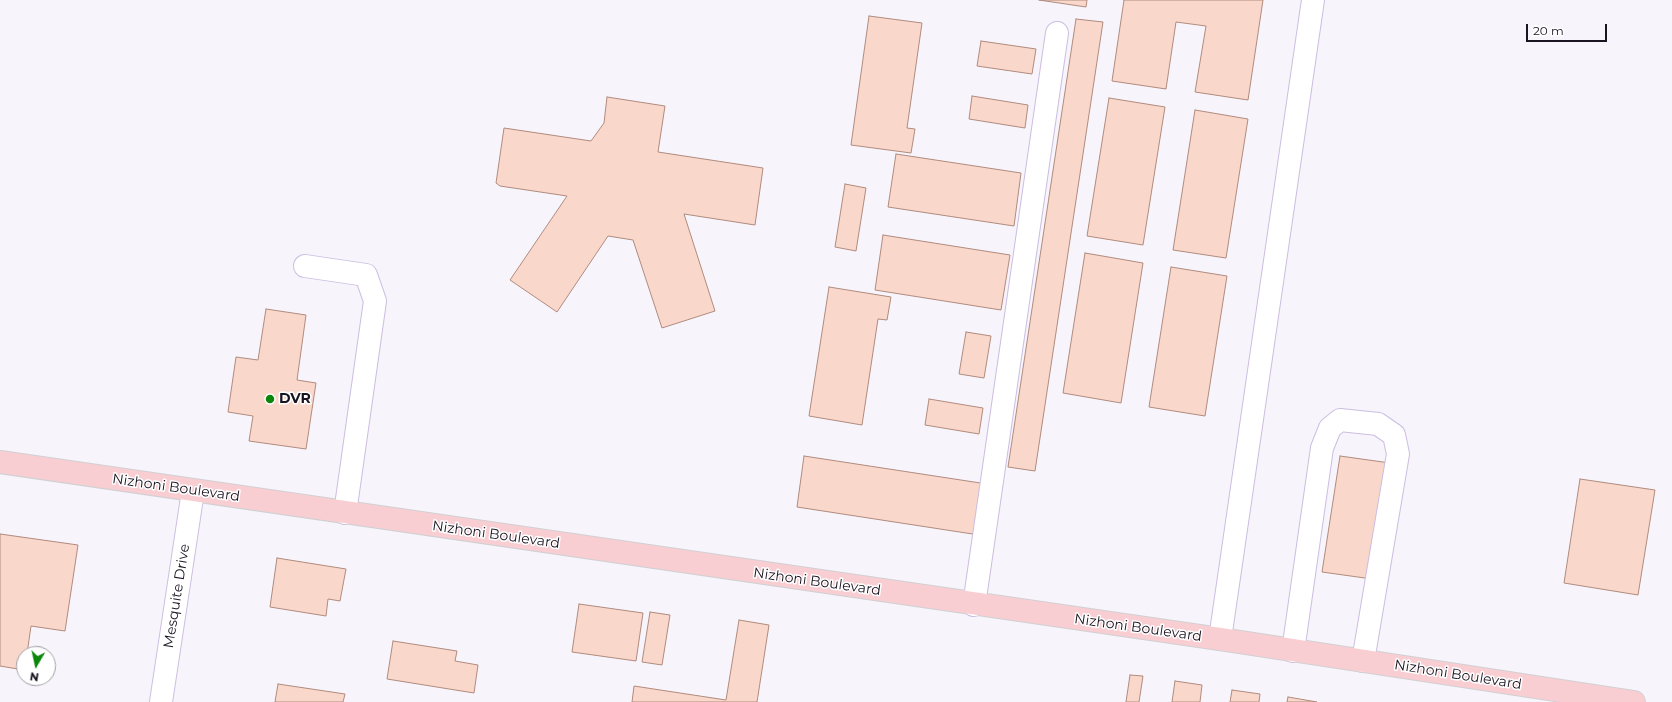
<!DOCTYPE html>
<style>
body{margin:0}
#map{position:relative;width:1672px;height:702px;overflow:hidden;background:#f7f4fc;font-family:Montserrat,sans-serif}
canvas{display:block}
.north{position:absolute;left:16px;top:646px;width:40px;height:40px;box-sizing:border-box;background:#fff;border:1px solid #a3a1a6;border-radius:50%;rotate:189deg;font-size:11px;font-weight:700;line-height:16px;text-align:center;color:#191420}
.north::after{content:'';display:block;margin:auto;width:14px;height:18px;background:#0a870a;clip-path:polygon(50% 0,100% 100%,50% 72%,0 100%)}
.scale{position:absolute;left:1526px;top:24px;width:81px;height:18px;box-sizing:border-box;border:2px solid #191420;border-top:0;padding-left:5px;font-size:12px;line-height:14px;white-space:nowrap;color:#191420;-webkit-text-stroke:3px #fff;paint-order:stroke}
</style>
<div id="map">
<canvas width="1672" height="702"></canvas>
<div class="north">N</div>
<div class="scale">20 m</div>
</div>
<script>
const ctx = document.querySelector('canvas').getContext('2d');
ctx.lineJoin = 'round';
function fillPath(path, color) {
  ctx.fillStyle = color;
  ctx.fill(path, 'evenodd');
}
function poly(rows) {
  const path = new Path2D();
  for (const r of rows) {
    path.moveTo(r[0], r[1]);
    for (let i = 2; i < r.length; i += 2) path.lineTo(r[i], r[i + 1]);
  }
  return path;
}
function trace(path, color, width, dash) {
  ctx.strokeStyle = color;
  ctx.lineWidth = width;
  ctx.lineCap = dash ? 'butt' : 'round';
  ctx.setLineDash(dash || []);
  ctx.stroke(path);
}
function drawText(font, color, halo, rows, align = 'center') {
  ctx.font = font + ' Montserrat,sans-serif';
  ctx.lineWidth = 3;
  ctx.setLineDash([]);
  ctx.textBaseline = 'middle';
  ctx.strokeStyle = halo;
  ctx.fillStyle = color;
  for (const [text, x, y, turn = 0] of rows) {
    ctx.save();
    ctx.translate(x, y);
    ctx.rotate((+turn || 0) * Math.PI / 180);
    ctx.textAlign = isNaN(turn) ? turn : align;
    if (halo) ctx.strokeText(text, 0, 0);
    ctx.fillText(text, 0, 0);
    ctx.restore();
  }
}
const building = poly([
 [1039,0,1087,0,1086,7,1039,0],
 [1124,0,1263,0,1248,100,1195,92,1206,26,1176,22,1166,89,1112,81,1124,0],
 [869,16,922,23,907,128,915,129,911,153,851,145,869,16],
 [1076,19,1103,22,1035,471,1008,467,1076,19],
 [981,41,1036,49,1032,74,977,66,981,41],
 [972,96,1028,105,1025,128,969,119,972,96],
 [607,97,665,106,658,152,763,168,755,225,684,214,715,311,662,328,633,240,608,236,557,312,510,280,567,196,500,186,496,183,504,128,591,141,604,123,607,97],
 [1109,98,1165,107,1143,245,1087,236,1109,98],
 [1195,110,1248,119,1226,258,1173,250,1195,110],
 [896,154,1021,173,1014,226,888,207,896,154],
 [845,184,866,188,856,251,835,247,845,184],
 [883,235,1010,255,1001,310,875,290,883,235],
 [1085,253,1143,263,1121,403,1063,393,1085,253],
 [1171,267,1227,276,1205,416,1149,407,1171,267],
 [829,287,891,297,887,320,878,319,862,425,809,416,829,287],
 [266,309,306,315,297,380,316,383,306,449,249,441,253,416,228,412,236,357,258,360,266,309],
 [966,332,991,336,984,378,959,374,966,332],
 [929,399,983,408,979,434,925,425,929,399],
 [804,456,987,484,979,535,797,507,804,456],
 [1340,456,1390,463,1372,579,1322,572,1340,456],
 [1580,479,1655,490,1638,595,1564,583,1580,479],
 [0,534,78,545,65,631,31,626,27,654,24,654,24,670,0,666,0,534],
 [277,558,346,569,340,601,328,599,326,616,270,607,277,558],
 [579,604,643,613,636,661,572,652,579,604],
 [650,612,670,615,662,665,642,662,650,612],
 [739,620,769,625,757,702,632,702,634,686,726,700,739,620],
 [393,641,457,651,455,661,478,665,474,693,387,679,393,641],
 [1130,675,1143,676,1139,702,1126,702,1130,675],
 [1175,681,1202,685,1200,702,1172,702,1175,681],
 [278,684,345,694,343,702,275,702,278,684],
 [1232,690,1260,694,1259,702,1230,702,1232,690],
 [1288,697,1317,702,1287,702,1288,697]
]);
fillPath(building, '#f9d7cb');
trace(building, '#b08b7d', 1);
const minor = poly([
 [305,266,366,275,375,301,345,513],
 [974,605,1057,33],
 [1220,639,1313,0],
 [1293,651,1322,448,1330,428,1340,420,1378,424,1394,435,1398,454,1363,661],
 [161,702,193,491]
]);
const major = poly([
 [0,462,1220,639,1634,702]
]);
trace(minor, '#ccbee1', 24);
trace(major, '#d1d0d2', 24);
trace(minor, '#fff', 22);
trace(major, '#f9ced3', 22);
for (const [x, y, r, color] of [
 [270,399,5,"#0a870a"]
]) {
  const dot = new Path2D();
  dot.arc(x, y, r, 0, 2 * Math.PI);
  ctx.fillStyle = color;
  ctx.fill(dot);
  trace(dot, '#fff', 1.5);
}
drawText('bold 14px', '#191420', '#fff', [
 ["DVR",279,399]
], 'left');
drawText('14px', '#191420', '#fff', [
 ["Nizhoni Boulevard",176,488,8],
 ["Nizhoni Boulevard",496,535,8],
 ["Nizhoni Boulevard",817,582,8],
 ["Mesquite Drive",177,596,-81],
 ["Nizhoni Boulevard",1138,628,8],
 ["Nizhoni Boulevard",1458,675,9]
]);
</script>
